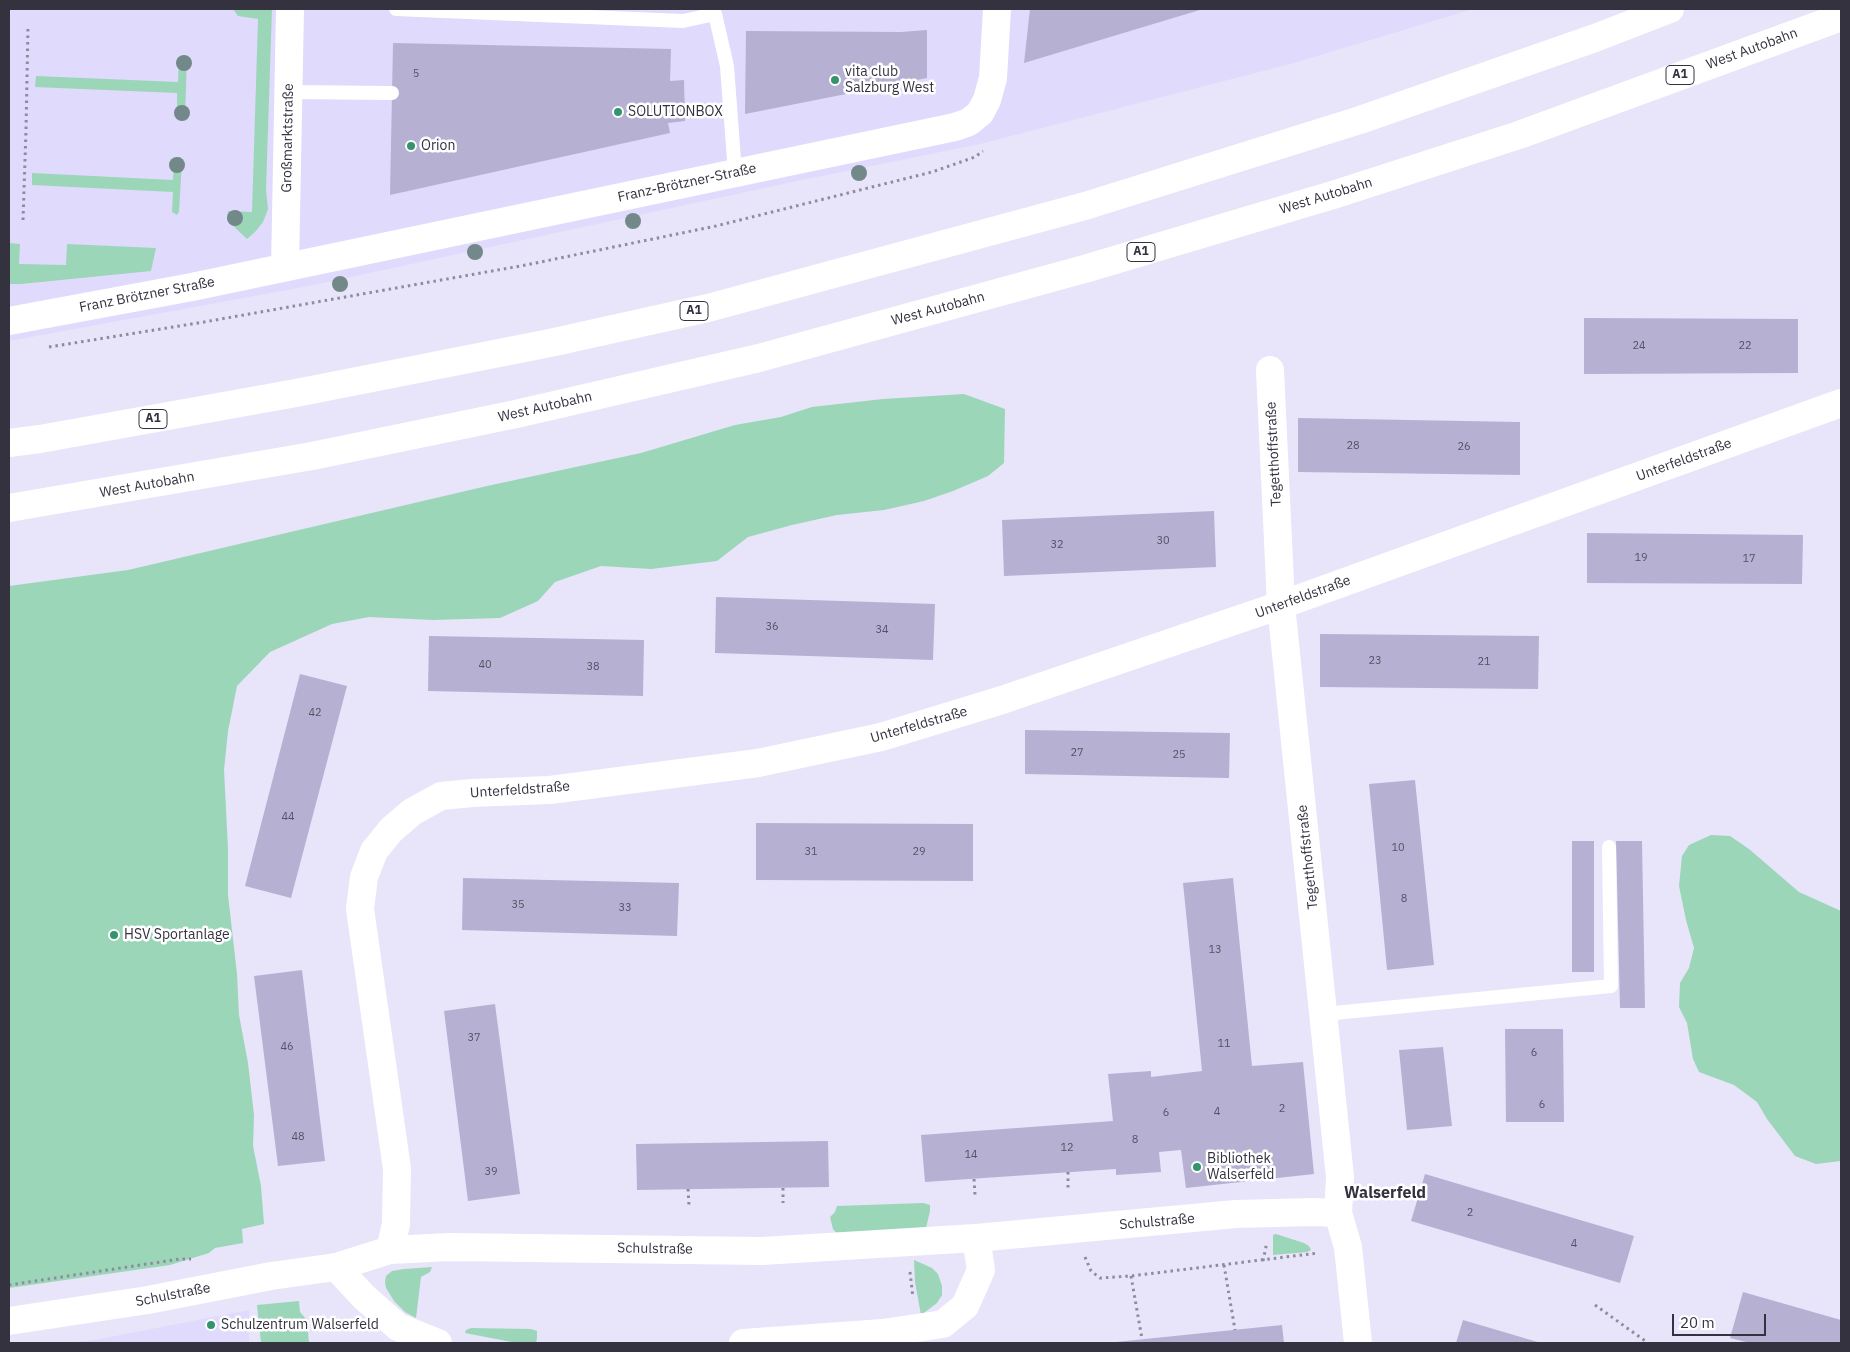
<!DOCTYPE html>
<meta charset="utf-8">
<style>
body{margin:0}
#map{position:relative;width:1850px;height:1352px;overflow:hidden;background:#e8e4fa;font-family:"IBM Plex Sans",sans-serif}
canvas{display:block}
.frame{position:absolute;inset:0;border:10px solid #34323f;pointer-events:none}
.scale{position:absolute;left:1672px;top:1314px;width:94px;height:22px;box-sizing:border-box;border:2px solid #34323f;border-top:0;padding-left:6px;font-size:15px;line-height:18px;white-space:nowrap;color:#34323f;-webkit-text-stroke:4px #fff;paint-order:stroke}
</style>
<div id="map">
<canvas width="1850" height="1352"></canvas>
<div class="frame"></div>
<div class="scale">20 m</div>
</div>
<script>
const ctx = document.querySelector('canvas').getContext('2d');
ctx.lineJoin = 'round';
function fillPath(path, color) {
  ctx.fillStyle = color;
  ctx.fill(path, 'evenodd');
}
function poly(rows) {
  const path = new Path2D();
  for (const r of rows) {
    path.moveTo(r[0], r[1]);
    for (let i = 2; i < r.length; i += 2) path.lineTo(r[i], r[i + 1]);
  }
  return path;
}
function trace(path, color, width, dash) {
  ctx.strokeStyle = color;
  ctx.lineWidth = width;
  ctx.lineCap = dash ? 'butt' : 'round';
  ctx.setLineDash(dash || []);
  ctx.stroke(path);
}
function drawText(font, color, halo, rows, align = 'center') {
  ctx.font = font + ' "IBM Plex Sans",sans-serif';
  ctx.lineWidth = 5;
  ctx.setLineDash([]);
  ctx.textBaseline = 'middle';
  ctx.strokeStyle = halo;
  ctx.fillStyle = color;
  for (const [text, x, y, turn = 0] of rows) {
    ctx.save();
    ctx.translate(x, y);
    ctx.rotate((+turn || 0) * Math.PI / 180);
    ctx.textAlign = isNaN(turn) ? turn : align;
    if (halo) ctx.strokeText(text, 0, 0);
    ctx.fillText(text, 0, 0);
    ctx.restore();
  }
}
fillPath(poly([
 [9,9,1473,9,1294,63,980,144,797,181,309,286,9,341],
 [249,1310,249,1343,65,1343,95,1340]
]), '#e0dafc');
fillPath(poly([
 [233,9,272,9,266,189,268,209,263,222,255,232,247,239,227,220,228,211,252,212,258,19,238,16],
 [179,57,187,57,185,117,177,117,177,93,35,87,36,76,178,82],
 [178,157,181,157,182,160,179,212,177,215,172,212,173,192,32,185,32,173,173,180,174,160],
 [9,243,20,244,19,264,66,265,67,244,156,248,151,271,21,284,9,284],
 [964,394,1005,409,1004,463,988,476,953,491,924,501,884,510,837,515,792,525,748,537,717,561,651,569,601,566,555,582,538,601,500,618,433,620,369,617,332,624,270,652,237,686,228,731,224,770,228,848,228,895,237,974,239,1015,248,1063,254,1115,253,1146,261,1186,264,1224,242,1229,243,1243,215,1248,209,1253,170,1265,9,1288,9,586,128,570,487,486,641,453,735,425,781,417,812,407,883,399],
 [1711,835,1730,836,1749,849,1799,892,1841,911,1841,1161,1816,1164,1795,1156,1767,1119,1757,1102,1734,1085,1699,1072,1693,1059,1687,1023,1679,1007,1680,983,1689,968,1694,948,1686,920,1679,886,1682,856,1689,845],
 [923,1203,930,1205,930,1211,926,1228,838,1235,833,1229,830,1217,835,1212,837,1206],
 [1276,1234,1304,1243,1309,1246,1311,1250,1307,1252,1273,1255,1273,1235],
 [914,1260,932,1268,938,1274,942,1286,942,1295,937,1303,921,1315,915,1282],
 [432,1267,430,1272,421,1277,416,1318,405,1312,394,1301,386,1288,385,1282,386,1276,392,1271,404,1269],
 [299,1301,300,1312,307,1320,309,1343,261,1343,257,1305],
 [471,1328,531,1329,537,1331,537,1338,536,1343,517,1343,465,1333,466,1330]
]), '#9bd6b9');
fillPath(poly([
 [1030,9,1203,9,1024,63],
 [927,30,927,78,745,114,746,31,901,32],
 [393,43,671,49,670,81,684,80,685,121,668,123,670,133,390,195],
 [1584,318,1798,319,1798,373,1584,374],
 [1298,418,1520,422,1520,475,1298,472],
 [1214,511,1216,567,1004,576,1002,520],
 [1587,533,1803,535,1802,584,1587,583],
 [716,597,935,604,933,660,715,653],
 [1320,634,1539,636,1538,689,1320,687],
 [429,636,644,640,643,696,428,691],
 [300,674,347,686,291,898,245,886],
 [1025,730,1230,733,1229,778,1025,774],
 [1415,780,1434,965,1387,970,1369,784],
 [756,823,973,824,973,881,756,880],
 [1572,841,1594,841,1594,972,1572,972],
 [1616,841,1642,841,1645,1008,1620,1008],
 [463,878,679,883,677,936,462,930],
 [1233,878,1252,1066,1303,1062,1314,1174,1186,1188,1181,1150,1159,1152,1161,1172,1116,1175,1116,1169,925,1182,921,1135,1113,1121,1108,1074,1151,1071,1151,1077,1202,1071,1183,883],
 [302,970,325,1161,278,1166,254,976],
 [495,1004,520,1194,468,1201,444,1011],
 [1505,1029,1563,1029,1564,1122,1506,1122],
 [1443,1047,1452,1126,1407,1130,1399,1050],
 [828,1141,829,1187,637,1190,636,1144],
 [1425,1174,1634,1236,1620,1283,1411,1221],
 [1743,1292,1841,1320,1841,1343,1750,1343,1730,1338],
 [1463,1320,1541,1343,1456,1343],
 [1282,1325,1284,1343,1116,1343,1116,1342]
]), '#b6b0d3');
trace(poly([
 [23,220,26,130,28,27],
 [49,347,204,322,526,265,716,226,932,172,975,157,983,151],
 [1068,1172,1068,1188],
 [974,1179,975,1195],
 [783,1188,783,1203],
 [688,1189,689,1205],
 [1085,1257,1091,1271,1100,1278,1131,1276,1318,1253],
 [1263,1261,1267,1242],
 [1224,1265,1235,1330],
 [910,1272,913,1298],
 [1131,1276,1142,1339],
 [9,1285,180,1259,191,1259],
 [1595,1305,1648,1343]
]), '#8e8b9d', 3, [2.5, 4]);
trace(poly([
 [396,9,683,21,715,14,727,66,735,173],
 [289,92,392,93],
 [1324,1014,1611,986,1609,847]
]), '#fff', 14);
trace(poly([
 [285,267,290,9],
 [9,321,192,287,955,127,969,122,980,113,987,100,993,78,997,9],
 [1270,370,1281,605,1340,1177,1338,1213],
 [390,1250,396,1224,397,1169,360,909,364,877,374,851,391,830,412,812,441,796,472,793,550,790,758,763,881,737,1002,700,1281,605,1841,403],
 [336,1267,364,1297,398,1327,438,1343],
 [743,1343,883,1333,943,1324,965,1306,981,1270,976,1238]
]), '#fff', 28);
trace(poly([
 [9,1321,148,1300,271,1276,336,1267,390,1250,450,1247,762,1251,976,1238,1236,1214,1312,1212,1338,1213,1348,1247,1358,1343]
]), '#fff', 28);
trace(poly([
 [9,443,40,439,296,393,550,343,708,308,1085,206,1360,120,1595,38,1670,9],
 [9,508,312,456,516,414,759,358,1088,268,1336,194,1519,135,1841,17]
]), '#fff', 28);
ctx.fillStyle = '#728889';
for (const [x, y] of [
 [184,63],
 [182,113],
 [177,165],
 [859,173],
 [235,218],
 [633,221],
 [475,252],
 [340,284]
]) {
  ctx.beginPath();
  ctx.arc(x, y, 8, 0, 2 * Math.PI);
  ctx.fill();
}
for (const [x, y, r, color] of [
 [835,80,5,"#35946d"],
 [618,112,5,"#35946d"],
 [411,146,5,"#35946d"],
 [114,935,5,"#35946d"],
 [1197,1167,5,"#35946d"],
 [211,1325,5,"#35946d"]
]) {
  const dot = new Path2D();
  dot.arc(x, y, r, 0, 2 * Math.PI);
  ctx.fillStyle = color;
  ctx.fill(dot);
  trace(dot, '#fff', 2);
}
drawText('11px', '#545264', null, [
 ["5",416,74],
 ["24",1639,346],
 ["22",1745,346],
 ["28",1353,446],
 ["26",1464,447],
 ["30",1163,541],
 ["32",1057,545],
 ["19",1641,558],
 ["17",1749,559],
 ["36",772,627],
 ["34",882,630],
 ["23",1375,661],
 ["21",1484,662],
 ["40",485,665],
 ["38",593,667],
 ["42",315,713],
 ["27",1077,753],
 ["25",1179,755],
 ["44",288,817],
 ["10",1398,848],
 ["31",811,852],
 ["29",919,852],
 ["8",1404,899],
 ["35",518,905],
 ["33",625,908],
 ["13",1215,950],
 ["37",474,1038],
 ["11",1224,1044],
 ["46",287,1047],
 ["6",1534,1053],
 ["6",1542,1105],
 ["2",1282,1109],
 ["4",1217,1112],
 ["6",1166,1113],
 ["48",298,1137],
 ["8",1135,1140],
 ["12",1067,1148],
 ["14",971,1155],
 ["39",491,1172],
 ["2",1470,1213],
 ["4",1574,1244]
]);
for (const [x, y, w] of [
 [1680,75,28],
 [1141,252,28],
 [694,311,28],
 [153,419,28]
]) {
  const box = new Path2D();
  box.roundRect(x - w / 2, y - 9.5, w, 19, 4);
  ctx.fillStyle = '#fff';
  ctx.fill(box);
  trace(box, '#34323f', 1);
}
drawText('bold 12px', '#34323f', null, [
 ["A1",1680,75],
 ["A1",1141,252],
 ["A1",694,311],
 ["A1",153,419]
]);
drawText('14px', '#34323f', '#fff', [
 ["West Autobahn",1752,49,-20],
 ["Großmarktstraße",288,138,-89],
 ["Franz-Brötzner-Straße",687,183,-12],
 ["West Autobahn",1326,196,-17],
 ["Franz Brötzner Straße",147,295,-11],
 ["West Autobahn",938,309,-15],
 ["West Autobahn",545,407,-13],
 ["Tegetthoffstraße",1274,454,-93],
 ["Unterfeldstraße",1684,460,-20],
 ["West Autobahn",147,485,-10],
 ["Unterfeldstraße",1303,597,-20],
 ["Unterfeldstraße",919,725,-16],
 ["Unterfeldstraße",520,790,-4],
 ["Tegetthoffstraße",1308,857,-96],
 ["Schulstraße",1157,1222,-5],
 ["Schulstraße",655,1249,1],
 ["Schulstraße",173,1295,-11]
]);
drawText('14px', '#34323f', '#fff', [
 ["vita club",845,72],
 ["Salzburg West",845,88],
 ["SOLUTIONBOX",628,112],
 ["Orion",421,146],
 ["HSV Sportanlage",124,935],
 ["Bibliothek",1207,1159],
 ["Walserfeld",1207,1175],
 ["Schulzentrum Walserfeld",221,1325]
], 'left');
drawText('bold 16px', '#34323f', '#fff', [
 ["Walserfeld",1385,1193]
]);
</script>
